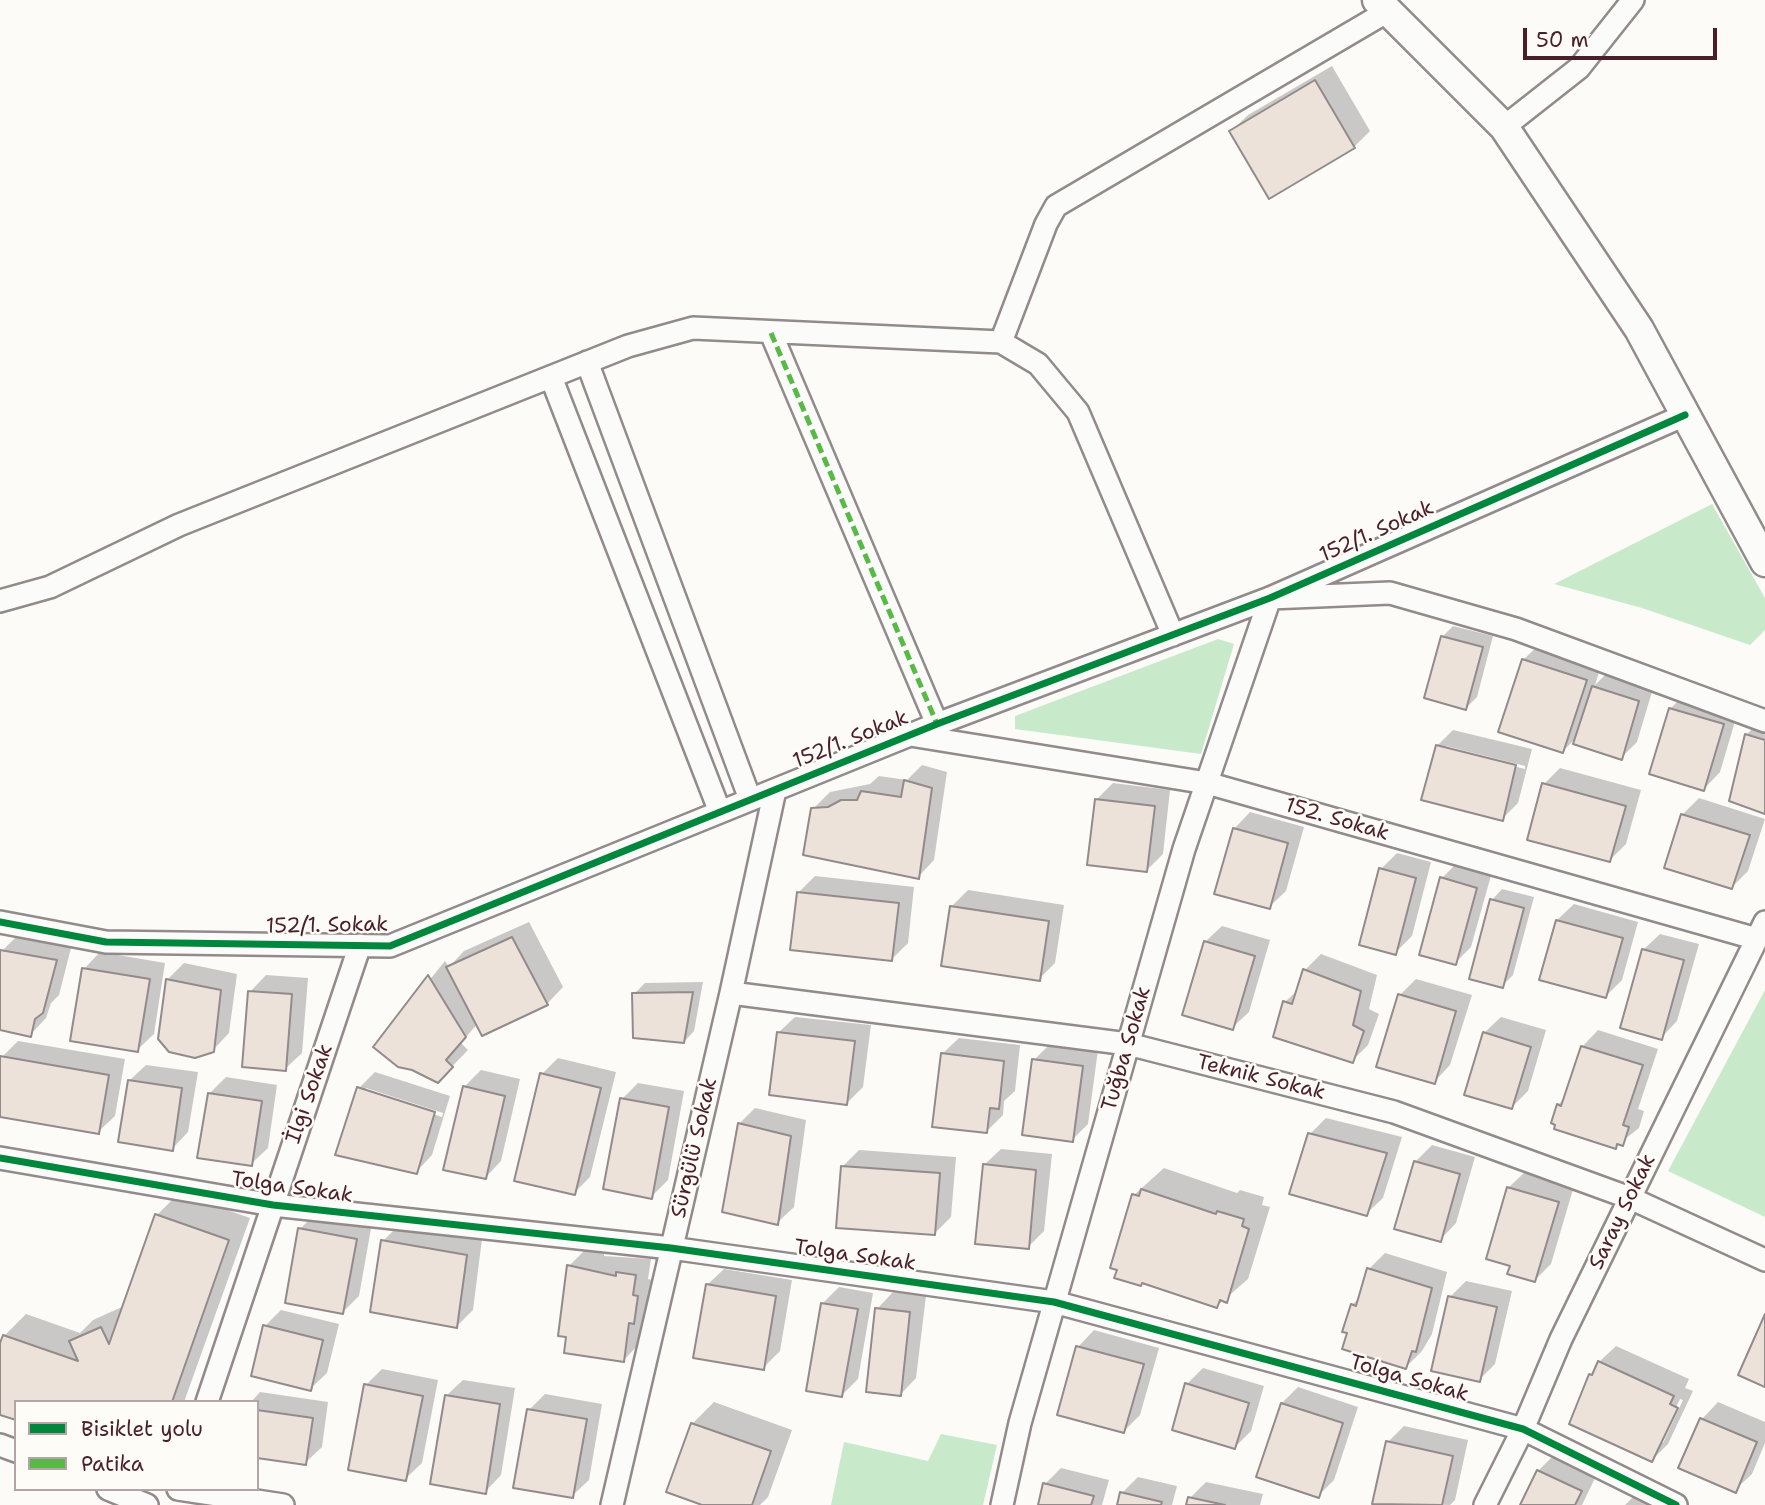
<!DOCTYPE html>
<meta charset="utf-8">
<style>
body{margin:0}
#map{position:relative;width:1765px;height:1505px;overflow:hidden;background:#fcfbf8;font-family:"Shantell Sans",sans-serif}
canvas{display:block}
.legend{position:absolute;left:14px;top:1400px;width:245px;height:91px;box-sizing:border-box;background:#fdfcf7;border:2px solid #b5a4a5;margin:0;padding:9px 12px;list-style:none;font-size:21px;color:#4a1f2b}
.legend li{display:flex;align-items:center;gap:14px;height:35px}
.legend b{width:35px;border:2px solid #b5a4a5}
.scale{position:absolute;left:1523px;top:28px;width:194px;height:32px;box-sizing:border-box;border:4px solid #4a1f2b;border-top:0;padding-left:9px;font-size:21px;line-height:24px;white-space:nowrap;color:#4a1f2b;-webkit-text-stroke:5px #fdfcf7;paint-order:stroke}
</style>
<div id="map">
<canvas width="1765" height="1505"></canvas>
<ul class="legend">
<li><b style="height:9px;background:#00873e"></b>Bisiklet yolu</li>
<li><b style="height:9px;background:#58b947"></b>Patika</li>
</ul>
<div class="scale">50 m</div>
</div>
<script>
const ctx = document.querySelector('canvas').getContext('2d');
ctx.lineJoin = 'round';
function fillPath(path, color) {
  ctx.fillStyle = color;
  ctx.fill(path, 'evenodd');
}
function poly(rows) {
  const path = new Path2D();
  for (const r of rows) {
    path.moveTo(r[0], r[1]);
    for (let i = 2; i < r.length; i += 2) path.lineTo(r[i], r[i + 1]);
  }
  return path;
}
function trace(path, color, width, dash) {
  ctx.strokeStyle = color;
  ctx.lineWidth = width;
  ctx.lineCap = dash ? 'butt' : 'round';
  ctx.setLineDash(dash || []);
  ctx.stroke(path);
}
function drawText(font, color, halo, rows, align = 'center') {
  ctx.font = font + ' "Shantell Sans",sans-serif';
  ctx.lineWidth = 5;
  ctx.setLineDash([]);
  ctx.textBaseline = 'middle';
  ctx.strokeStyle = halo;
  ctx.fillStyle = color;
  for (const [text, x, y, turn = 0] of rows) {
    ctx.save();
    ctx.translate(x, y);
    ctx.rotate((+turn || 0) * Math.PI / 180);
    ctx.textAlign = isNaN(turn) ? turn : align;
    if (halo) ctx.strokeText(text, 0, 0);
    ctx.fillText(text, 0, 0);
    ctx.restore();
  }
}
fillPath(poly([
 [1712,504,1765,598,1765,630,1750,645,1642,608,1554,584],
 [1218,639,1234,644,1201,754,1015,729,1015,716],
 [1765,990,1765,1217,1668,1171],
 [941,1434,997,1445,983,1505,831,1505,844,1442,928,1461]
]), '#c8eaca');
fillPath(poly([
 [1332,66,1370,131,1354,147,1231,131,1248,115],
 [1453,626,1493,636,1477,697,1466,708,1442,637],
 [1540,644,1602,663,1595,685,1609,671,1654,685,1637,742,1621,758,1578,736,1563,751,1523,660],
 [1687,692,1739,708,1720,772,1704,789,1670,709],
 [1763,718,1765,719,1765,813,1731,800,1747,734],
 [1453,730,1532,749,1518,803,1502,819,1437,746],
 [1446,746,1525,766,1525,769,1446,749],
 [922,765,947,772,934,860,918,877,813,809,830,792,870,784,879,776,907,780],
 [1560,768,1641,790,1626,844,1610,860,1544,784],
 [1113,783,1170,790,1163,854,1147,870,1096,800],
 [1699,798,1765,819,1748,871,1732,887,1682,815],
 [1250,812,1304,827,1286,891,1269,907,1234,829],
 [1397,853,1431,862,1412,936,1395,953,1381,869],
 [1458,862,1492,872,1471,947,1455,963,1442,878],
 [815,876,914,887,908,943,892,959,798,893],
 [1502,889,1534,897,1513,975,1502,986,1492,900],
 [968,890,1064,905,1055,963,1039,979,951,907],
 [1574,904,1638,922,1622,980,1606,996,1557,920],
 [529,922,563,987,547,1004,478,1023,461,1043,468,1050,438,1081,376,1046,445,961,449,967,464,951],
 [1222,926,1270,940,1249,1012,1232,1028,1205,942],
 [1660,934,1699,944,1677,1021,1661,1038,1643,950],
 [18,935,72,944,59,995,51,1003,46,1018,30,1035,0,1028,2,951],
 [100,952,165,963,154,1034,137,1050,84,969],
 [1321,954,1377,975,1369,1009,1379,1014,1368,1045,1352,1061,1285,1002,1299,989,1305,970],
 [184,963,237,974,229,1033,213,1050,168,979],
 [266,975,308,978,302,1053,285,1069,250,992],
 [1416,979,1472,995,1450,1065,1434,1082,1400,995],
 [703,982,694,1031,684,1042,634,994,645,983],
 [795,1017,871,1025,863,1087,847,1103,778,1033],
 [1501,1017,1546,1030,1528,1091,1512,1107,1484,1033],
 [1598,1030,1658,1049,1638,1109,1644,1111,1639,1128,1615,1147,1558,1105,1566,1097,1582,1047],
 [959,1038,1020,1045,1015,1091,1004,1101,1003,1115,987,1131,942,1054],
 [18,1041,125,1059,115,1116,98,1132,0,1115,2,1057],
 [1050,1044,1098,1050,1088,1124,1072,1140,1034,1060],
 [558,1058,616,1072,590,1177,574,1193,542,1074],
 [146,1065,198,1072,188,1132,172,1149,129,1081],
 [481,1070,520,1079,501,1161,485,1178,464,1087],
 [375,1072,450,1096,432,1155,416,1172,359,1088],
 [366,1088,443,1113,442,1117,366,1092],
 [226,1077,277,1085,268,1148,251,1164,209,1094],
 [638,1083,684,1091,668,1180,651,1197,622,1099],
 [755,1108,806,1120,794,1207,777,1223,739,1124],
 [1326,1118,1402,1137,1383,1198,1366,1214,1310,1134],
 [1432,1145,1475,1157,1456,1223,1440,1240,1416,1161],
 [1001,1149,1052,1154,1044,1231,1028,1247,984,1165],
 [859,1150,956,1157,951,1217,935,1233,842,1167],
 [1164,1168,1237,1193,1240,1190,1264,1197,1262,1205,1270,1207,1248,1279,1217,1306,1134,1195],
 [1525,1172,1574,1186,1551,1264,1535,1280,1508,1188],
 [179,1193,250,1218,184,1402,16,1402,0,1413,0,1348,4,1336,26,1314,80,1333,93,1320,124,1306,157,1215],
 [316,1213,372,1223,359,1296,343,1312,300,1229],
 [399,1225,482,1239,473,1310,457,1326,383,1241],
 [585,1250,604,1253,604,1256,651,1259,648,1279,653,1280,650,1306,644,1311,640,1343,624,1360,569,1266],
 [1385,1253,1447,1272,1432,1334,1422,1351,1406,1367,1352,1305,1360,1297,1369,1269],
 [724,1269,792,1280,780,1351,763,1368,707,1285],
 [1466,1281,1512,1291,1495,1364,1479,1380,1450,1297],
 [839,1287,873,1293,858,1379,842,1395,823,1303],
 [893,1292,926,1296,916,1378,900,1395,877,1309],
 [281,1310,339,1324,327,1373,310,1389,265,1326],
 [1094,1330,1159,1348,1140,1415,1124,1431,1078,1347],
 [1616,1346,1689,1379,1685,1388,1693,1391,1668,1444,1652,1460,1599,1362],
 [1680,1399,1683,1400,1663,1443,1659,1443],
 [1203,1368,1264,1386,1251,1431,1235,1447,1187,1384],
 [382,1369,438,1380,422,1463,405,1479,366,1385],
 [463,1380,515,1388,501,1475,485,1492,446,1396],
 [1298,1387,1358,1407,1334,1480,1318,1496,1282,1403],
 [260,1392,328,1402,322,1447,305,1463,257,1456,257,1402,251,1402],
 [545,1394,602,1404,589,1480,572,1496,529,1410],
 [714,1402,792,1430,768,1497,760,1505,708,1505,668,1491,692,1424],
 [1718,1402,1765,1422,1765,1443,1752,1474,1735,1490,1681,1467,1702,1419],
 [1404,1426,1468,1440,1455,1500,1450,1505,1374,1503,1388,1442],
 [1554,1455,1597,1474,1582,1505,1522,1505,1538,1471],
 [1061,1468,1109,1480,1102,1505,1040,1505,1045,1484],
 [1138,1477,1177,1486,1172,1505,1119,1505,1122,1493],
 [1206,1482,1263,1494,1260,1505,1188,1505,1190,1498],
 [1635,1495,1655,1505,1625,1505]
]), '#0003');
const building = poly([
 [1315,80,1355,148,1269,199,1229,131,1315,80],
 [1441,636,1483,647,1466,710,1424,698,1441,636],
 [1522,659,1587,680,1563,753,1498,732,1522,659],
 [1592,686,1639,701,1622,760,1573,744,1592,686],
 [1669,708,1724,724,1704,791,1649,774,1669,708],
 [1745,734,1765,740,1765,814,1729,801,1745,734],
 [1436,745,1516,765,1503,821,1421,800,1436,745],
 [904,780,932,788,919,879,803,855,811,808,828,807,841,800,857,800,861,791,901,797,904,780],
 [1542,783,1626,806,1610,862,1527,840,1542,783],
 [1095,799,1155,806,1147,872,1087,865,1095,799],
 [1681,814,1750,835,1732,889,1664,868,1681,814],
 [1233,828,1288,843,1270,909,1214,894,1233,828],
 [1379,868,1416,878,1396,955,1359,945,1379,868],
 [1440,877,1477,888,1456,965,1419,955,1440,877],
 [797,892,899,903,892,961,790,950,797,892],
 [1490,899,1524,908,1503,988,1469,979,1490,899],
 [950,906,1049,921,1040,981,941,966,950,906],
 [1556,920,1623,938,1606,998,1539,980,1556,920],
 [512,937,548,1005,482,1036,446,967,512,937],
 [1204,941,1255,956,1233,1030,1182,1015,1204,941],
 [1642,949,1684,960,1662,1040,1620,1028,1642,949],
 [0,950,57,960,43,1013,35,1019,31,1037,0,1030,0,950],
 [82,968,150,979,138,1052,70,1041,82,968],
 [1303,969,1361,991,1353,1025,1364,1031,1353,1063,1273,1037,1283,1001,1292,1004,1303,969],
 [428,975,466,1037,446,1060,453,1067,438,1083,412,1070,398,1067,373,1047,428,975],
 [166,979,221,990,214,1052,195,1058,169,1052,158,1039,166,979],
 [248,991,292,994,286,1071,242,1067,248,991],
 [693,992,684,1043,633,1038,632,993,693,992],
 [1398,994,1456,1011,1435,1084,1376,1067,1398,994],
 [777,1032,855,1041,847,1105,769,1095,777,1032],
 [1483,1032,1531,1047,1512,1109,1464,1095,1483,1032],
 [1581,1046,1643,1065,1623,1125,1629,1127,1623,1146,1617,1144,1616,1149,1554,1129,1555,1125,1551,1123,1557,1104,1561,1106,1581,1046],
 [941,1053,1004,1061,999,1109,990,1108,987,1133,932,1127,941,1053],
 [0,1056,109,1075,99,1134,0,1117,0,1056],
 [1032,1059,1083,1066,1073,1142,1022,1135,1032,1059],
 [540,1073,601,1088,575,1195,514,1181,540,1073],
 [128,1080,182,1088,173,1151,118,1142,128,1080],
 [463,1086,505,1096,486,1179,443,1170,463,1086],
 [357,1087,435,1112,417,1174,335,1155,357,1087],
 [208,1093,262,1101,252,1166,197,1158,208,1093],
 [620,1098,669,1107,652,1199,603,1189,620,1098],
 [738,1123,791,1136,778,1225,722,1212,738,1123],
 [1308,1133,1387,1153,1367,1216,1289,1194,1308,1133],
 [1414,1161,1460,1174,1441,1242,1394,1229,1414,1161],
 [983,1164,1036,1170,1029,1249,975,1244,983,1164],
 [841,1166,940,1173,935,1235,836,1228,841,1166],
 [1507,1187,1559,1202,1535,1282,1507,1274,1510,1266,1486,1259,1507,1187],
 [1141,1189,1216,1214,1217,1211,1244,1219,1242,1226,1249,1229,1227,1303,1220,1300,1217,1308,1142,1283,1141,1286,1114,1278,1117,1270,1110,1268,1132,1194,1139,1196,1141,1189],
 [155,1214,229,1240,172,1402,16,1402,16,1420,0,1415,0,1343,3,1335,78,1361,69,1341,101,1327,109,1344,155,1214],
 [298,1228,357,1239,343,1314,285,1303,298,1228],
 [381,1240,467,1255,457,1328,370,1312,381,1240],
 [567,1265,616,1276,616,1272,636,1275,633,1295,638,1296,634,1324,629,1323,624,1362,564,1353,566,1337,558,1336,567,1265],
 [1367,1268,1432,1288,1416,1352,1412,1351,1406,1369,1342,1349,1347,1333,1342,1332,1351,1304,1356,1306,1367,1268],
 [706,1284,776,1296,764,1370,693,1358,706,1284],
 [1448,1296,1497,1307,1480,1382,1431,1371,1448,1296],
 [821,1303,858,1309,842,1397,806,1391,821,1303],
 [875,1308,910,1312,901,1396,866,1392,875,1308],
 [1765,1314,1765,1387,1738,1375,1765,1314],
 [263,1325,323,1340,311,1391,251,1376,263,1325],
 [1076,1346,1144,1364,1124,1433,1057,1415,1076,1346],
 [1598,1361,1674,1396,1670,1404,1678,1408,1652,1462,1569,1424,1589,1374,1592,1375,1598,1361],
 [1185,1383,1249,1403,1235,1449,1172,1430,1185,1383],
 [364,1384,423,1396,406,1481,348,1470,364,1384],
 [445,1395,500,1404,486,1494,430,1484,445,1395],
 [1281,1403,1343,1423,1319,1498,1256,1477,1281,1403],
 [527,1409,587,1419,573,1498,513,1488,527,1409],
 [257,1410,313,1418,306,1465,257,1458,257,1410],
 [1700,1418,1757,1442,1736,1493,1678,1468,1700,1418],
 [691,1423,771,1451,752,1505,702,1505,666,1492,691,1423],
 [1386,1441,1453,1456,1442,1505,1372,1504,1386,1441],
 [1537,1470,1582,1491,1575,1505,1520,1505,1537,1470],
 [1043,1483,1094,1496,1091,1505,1038,1505,1043,1483],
 [1120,1492,1162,1502,1161,1505,1117,1505,1120,1492],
 [1188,1497,1225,1505,1186,1505,1188,1497]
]);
fillPath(building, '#ece2da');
trace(building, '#928a8b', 2);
const minor = poly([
 [1504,127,1579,68,1633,0],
 [771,333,937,724],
 [1001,342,1046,224,1056,206,1388,11],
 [587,362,750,799],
 [551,377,720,812],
 [0,601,50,587,179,525,628,346,693,328,1001,342,1038,364,1078,412,1173,635],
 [910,735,1207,783,1757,939],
 [0,922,106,942,390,946,937,724,1270,598,1685,415],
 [731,993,1128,1044,1394,1112,1630,1198,1765,1260],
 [0,1158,273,1205,671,1248,1054,1302,1523,1429,1676,1505],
 [207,1402,360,945],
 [0,1445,16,1451],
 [108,1489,147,1505],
 [178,1489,283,1505],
 [612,1505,731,993,775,790],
 [1002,1505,1020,1423,1184,849,1270,598,1390,593,1516,629,1765,721],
 [1485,1505,1523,1429,1561,1339,1765,922]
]);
const tertiary = poly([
 [1377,0,1504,127,1639,329,1765,562]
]);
trace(minor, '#928a8b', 26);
trace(tertiary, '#928a8b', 33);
trace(minor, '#fbfbf9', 21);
trace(tertiary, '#fbfbf9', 28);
trace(poly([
 [771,333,937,724]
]), '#58b947', 5, [10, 5]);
trace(poly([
 [0,922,106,942,390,946,937,724,1270,598,1685,415],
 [0,1158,273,1205,671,1248,1054,1302,1523,1429,1676,1505]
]), '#00873e', 7);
drawText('21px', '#4a1f2b', '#fdfcf7', [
 ["152/1. Sokak",1377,532,-24],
 ["152/1. Sokak",851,740,-22],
 ["152. Sokak",1337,820,16],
 ["152/1. Sokak",327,926,-1],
 ["Tuğba Sokak",1127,1049,-74],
 ["Teknik Sokak",1261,1078,14],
 ["İlgi Sokak",310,1094,-71],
 ["Sürgülü Sokak",695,1148,-77],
 ["Tolga Sokak",292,1188,8],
 ["Saray Sokak",1623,1212,-64],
 ["Tolga Sokak",855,1256,8],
 ["Tolga Sokak",1409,1379,16]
]);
</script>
